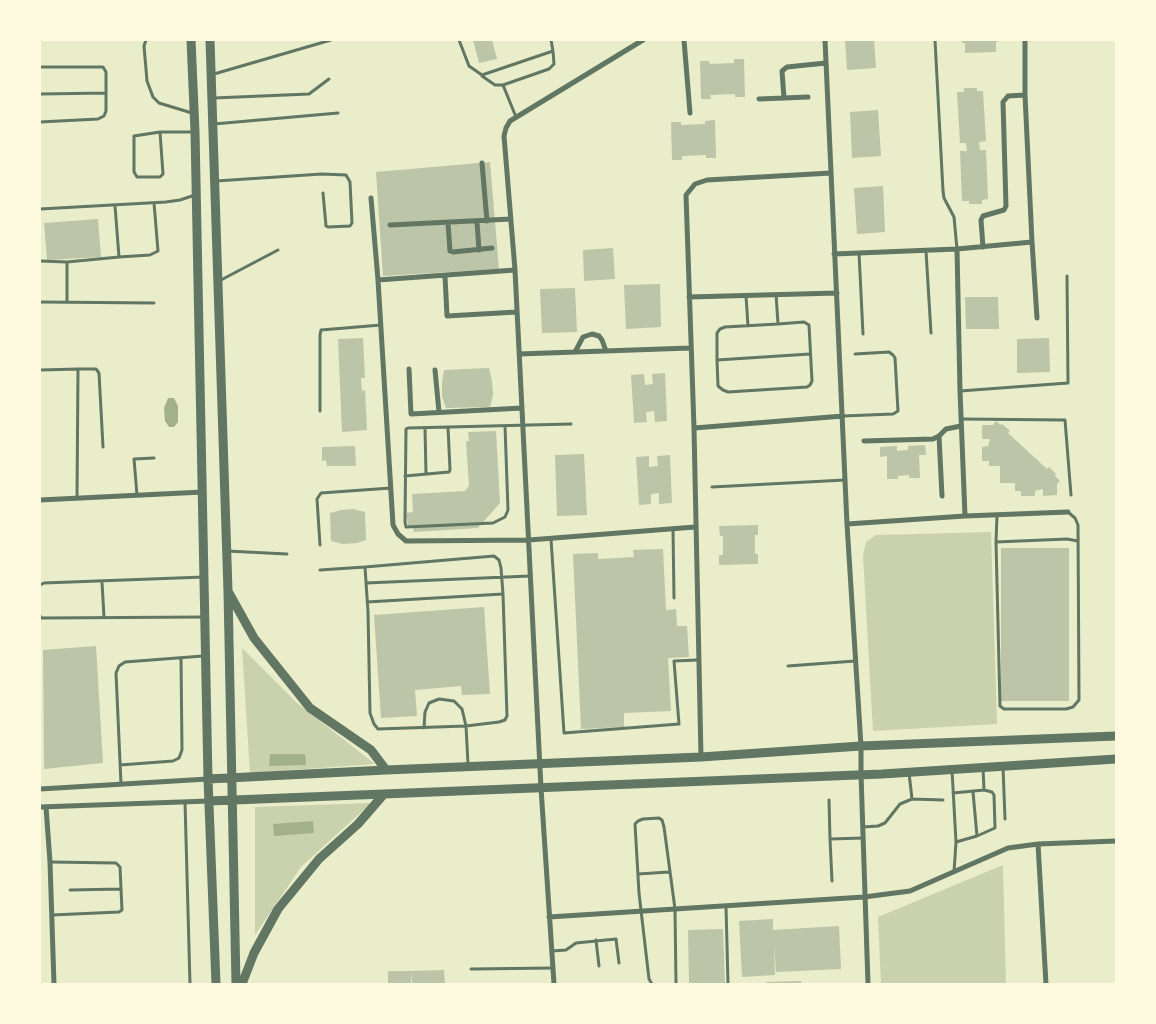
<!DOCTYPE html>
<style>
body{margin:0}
#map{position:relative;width:1156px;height:1024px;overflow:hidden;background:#e9edc9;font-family:Lato,sans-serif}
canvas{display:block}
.frame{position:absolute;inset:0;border:41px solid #fefae0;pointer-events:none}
</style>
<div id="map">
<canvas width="1156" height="1024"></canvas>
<div class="frame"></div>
</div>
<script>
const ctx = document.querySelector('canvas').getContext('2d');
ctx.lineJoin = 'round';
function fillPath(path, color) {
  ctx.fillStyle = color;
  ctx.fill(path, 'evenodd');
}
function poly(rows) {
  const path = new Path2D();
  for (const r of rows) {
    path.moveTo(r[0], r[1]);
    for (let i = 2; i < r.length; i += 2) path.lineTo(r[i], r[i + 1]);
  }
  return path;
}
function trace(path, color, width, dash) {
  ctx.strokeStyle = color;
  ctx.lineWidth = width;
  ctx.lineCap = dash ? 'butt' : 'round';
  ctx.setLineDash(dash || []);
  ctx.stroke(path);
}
fillPath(poly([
 [991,532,997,724,873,731,863,556,866,542,876,535],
 [242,648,297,703,375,764,250,773],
 [371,803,301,867,255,935,255,807],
 [1003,865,1006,984,881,984,878,917]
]), '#cad2ad');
fillPath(poly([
 [168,398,174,398,178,406,178,422,174,427,169,427,165,421,164,408],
 [270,754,305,754,306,765,269,766],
 [313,821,314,833,274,836,273,824]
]), '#a3b18a');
fillPath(poly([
 [473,40,492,40,497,59,479,63],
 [845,40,874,40,876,68,847,70],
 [962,40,998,40,998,42,996,42,996,52,965,53,965,43,962,43],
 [734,59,744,59,745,97,735,97,735,94,710,95,711,99,701,99,700,61,709,61,710,64,734,63],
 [964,88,977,88,977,91,983,91,986,141,979,142,980,150,986,150,988,199,982,200,982,204,969,204,969,201,962,201,960,151,967,151,966,143,960,143,957,92,964,92],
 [878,110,881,156,852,158,850,112],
 [715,120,716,158,706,158,706,155,682,156,682,160,672,160,671,122,681,122,681,125,705,124,705,121],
 [490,162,499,269,383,276,376,172],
 [883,186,885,232,857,234,854,188],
 [98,219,101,257,47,260,44,223],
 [613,248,615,279,584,281,583,250],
 [660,284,661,327,626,329,624,285],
 [575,288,577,332,542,333,540,289],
 [965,297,998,297,999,329,966,329],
 [363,338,365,378,361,378,362,391,365,390,367,430,342,432,338,339],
 [1049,338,1050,372,1017,373,1017,339],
 [489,368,492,381,493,395,490,407,446,408,442,396,442,383,444,370],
 [665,373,667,421,655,422,654,411,646,412,647,422,634,423,631,375,644,374,645,385,653,384,652,374],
 [996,421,1001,425,1002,424,1010,431,1008,433,1047,469,1049,467,1056,474,1055,476,1060,481,1057,484,1057,495,1043,496,1043,489,1035,491,1035,496,1021,496,1021,491,1015,491,1015,483,1000,483,1000,466,989,466,989,461,982,461,982,447,988,446,990,439,982,439,982,425,993,425],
 [496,431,500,503,478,528,414,532,413,526,408,526,406,513,413,512,412,494,465,491,469,486,466,441,469,441,468,432],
 [925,445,926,455,919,455,920,478,909,478,909,475,898,476,898,479,887,479,887,456,880,457,880,447,897,446,897,451,908,450,908,446],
 [355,446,356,466,327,466,326,460,322,461,322,447],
 [584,454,587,515,557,516,555,455],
 [670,455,672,503,659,504,659,493,651,494,651,504,639,505,636,457,649,456,649,467,658,466,657,456],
 [353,509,365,512,366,540,357,543,343,544,331,541,330,513,341,510],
 [758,525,758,535,755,535,755,554,758,554,758,564,719,565,719,555,723,555,723,536,720,536,719,526],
 [1001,548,1069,548,1069,701,1001,701],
 [663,549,666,610,676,609,677,626,687,626,689,657,668,658,671,711,624,713,624,727,581,729,573,554,598,553,598,559,634,557,633,550],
 [484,607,490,694,462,695,461,686,415,690,417,716,381,718,374,615],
 [96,646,103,763,44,769,43,650],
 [773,919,773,930,839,926,841,969,776,972,774,944,775,975,742,977,739,921],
 [723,929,725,984,689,984,688,930],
 [444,970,445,984,412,984,411,971],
 [388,971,411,971,411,984,388,984],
 [801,981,801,984,767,984,766,982]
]), '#bcc5a7');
trace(poly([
 [146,40,144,46,147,81,153,97,159,103,192,113],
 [459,40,469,66,482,75,553,51,551,40],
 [935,40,943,191,944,198,954,217,957,249],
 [40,67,103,67,106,72,106,111,104,116,98,119,40,122],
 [214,74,331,40],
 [482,76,495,85,503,85],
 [40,94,106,93],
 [214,98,309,94,329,79],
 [516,117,503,85,549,69,554,64,553,51],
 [214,124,338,113],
 [160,132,163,174,160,177,137,177,134,172,134,136,160,132,194,132],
 [216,181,322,174,346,175,350,182,352,223,350,226,328,227,326,226,323,193],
 [115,206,119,257,150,255,158,251,154,203],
 [40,209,166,202,180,200,195,195],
 [926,251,931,333],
 [859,253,863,334],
 [40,261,67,262,119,257],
 [67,262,67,302],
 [219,281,278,250],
 [776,294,778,324,804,322,809,325,812,381,810,385,807,387,728,392,723,390,718,386,717,360,717,333,720,329,725,327,778,324],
 [746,296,748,326],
 [40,302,154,303],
 [717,360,810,354],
 [40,370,78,369],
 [960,391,1068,383,1067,276],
 [320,411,320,335,321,330,381,325],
 [843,416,893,414,898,411,895,358,893,355,889,352,855,354],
 [961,419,1065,420,1071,495],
 [505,426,508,510,505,517,493,523,406,527,405,522,406,429,408,428,571,424],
 [425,428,426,474],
 [405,476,449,472,450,470,448,427],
 [712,487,845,480],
 [137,495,134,459,154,458],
 [77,498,78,369,96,369,99,373,103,447],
 [997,515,996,542,1067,539,1078,541],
 [673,529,674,598],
 [551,539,564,733,679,724,674,661,698,660],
 [996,542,1000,706,1004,709,1066,709,1073,707,1079,700,1078,525,1075,518,1068,512],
 [320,545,317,499,321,493,391,488],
 [227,551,287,554],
 [320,570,365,567],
 [102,582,104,617],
 [366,583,530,576],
 [40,585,44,583,204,577],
 [367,602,503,594,501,568,499,560,494,556,365,567,368,612,370,713,374,724,378,729,466,726,499,722,505,720,507,716,503,594],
 [40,616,42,618,204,617],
 [788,666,855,661],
 [424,728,425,712,429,703,439,699,454,701,462,709,466,726,468,764],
 [120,765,173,761,179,758,182,750,181,658],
 [1003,767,1005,819],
 [952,770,956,842,977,836,995,828,994,795,992,792,984,790,983,768],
 [909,773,912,799],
 [121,784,116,673,119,666,125,662,203,656],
 [973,792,977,836],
 [953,793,984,790],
 [829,800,830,839,863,838],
 [185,802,190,984],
 [863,827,878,826,885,823,900,804,912,799,943,800],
 [830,839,832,881],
 [50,862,116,863,120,867,121,889,122,910,119,912,52,915],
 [954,872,956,842],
 [638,874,669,872],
 [70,890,121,889],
 [726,906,728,984],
 [596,940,599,966],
 [552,951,566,950,576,943,616,939,619,963],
 [471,969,553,968],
 [652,984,649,979,639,893,635,824,638,821,643,819,659,818,662,820,664,827,675,909,676,984]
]), '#617663', 3);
trace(poly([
 [684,40,690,113],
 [825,40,847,524,861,746,861,774,868,984],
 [808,97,784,98,782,71,787,67,826,63],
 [759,99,784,98],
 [482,163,487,221],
 [371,198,378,280],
 [477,222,479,250],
 [448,223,450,251,453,252,492,248],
 [390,225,511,219],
 [1032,242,1037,318],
 [983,247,981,220,983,216,1004,210,1006,206,1003,102,1008,96,1025,95],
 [957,249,960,391,965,516],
 [834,254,957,249,1032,242,1025,95,1025,40],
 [515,270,378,280,393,525,398,534,406,541,529,540,695,527],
 [445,276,447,316,517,312],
 [689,297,837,293],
 [575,352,583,337,592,334,599,336,602,340,606,351],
 [519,354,690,348],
 [409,369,411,414,522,408],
 [435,370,439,412],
 [694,428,843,416],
 [939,436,942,496],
 [864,441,933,439,939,436,946,429,961,426],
 [40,500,203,492],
 [847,524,965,516,1068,512],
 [701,757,694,428,686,195,695,184,707,180,831,173],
 [40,789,208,779],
 [40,807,209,801],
 [46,807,50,862,54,984],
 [1038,844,1046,984],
 [549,917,864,897,910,891,1008,848,1038,844,1116,841],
 [554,984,541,788,515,270,504,136,506,128,510,121,643,40]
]), '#617663', 5);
trace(poly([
 [191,40,195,132,208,779,216,984],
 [210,40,228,591,236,984],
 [229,593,254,638,310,708,371,750,386,770],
 [208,779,386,770,701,757,861,746,1116,736],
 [209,801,882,774,1116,759],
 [242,984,254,953,278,909,319,859,358,824,384,794]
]), '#617663', 9);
</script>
